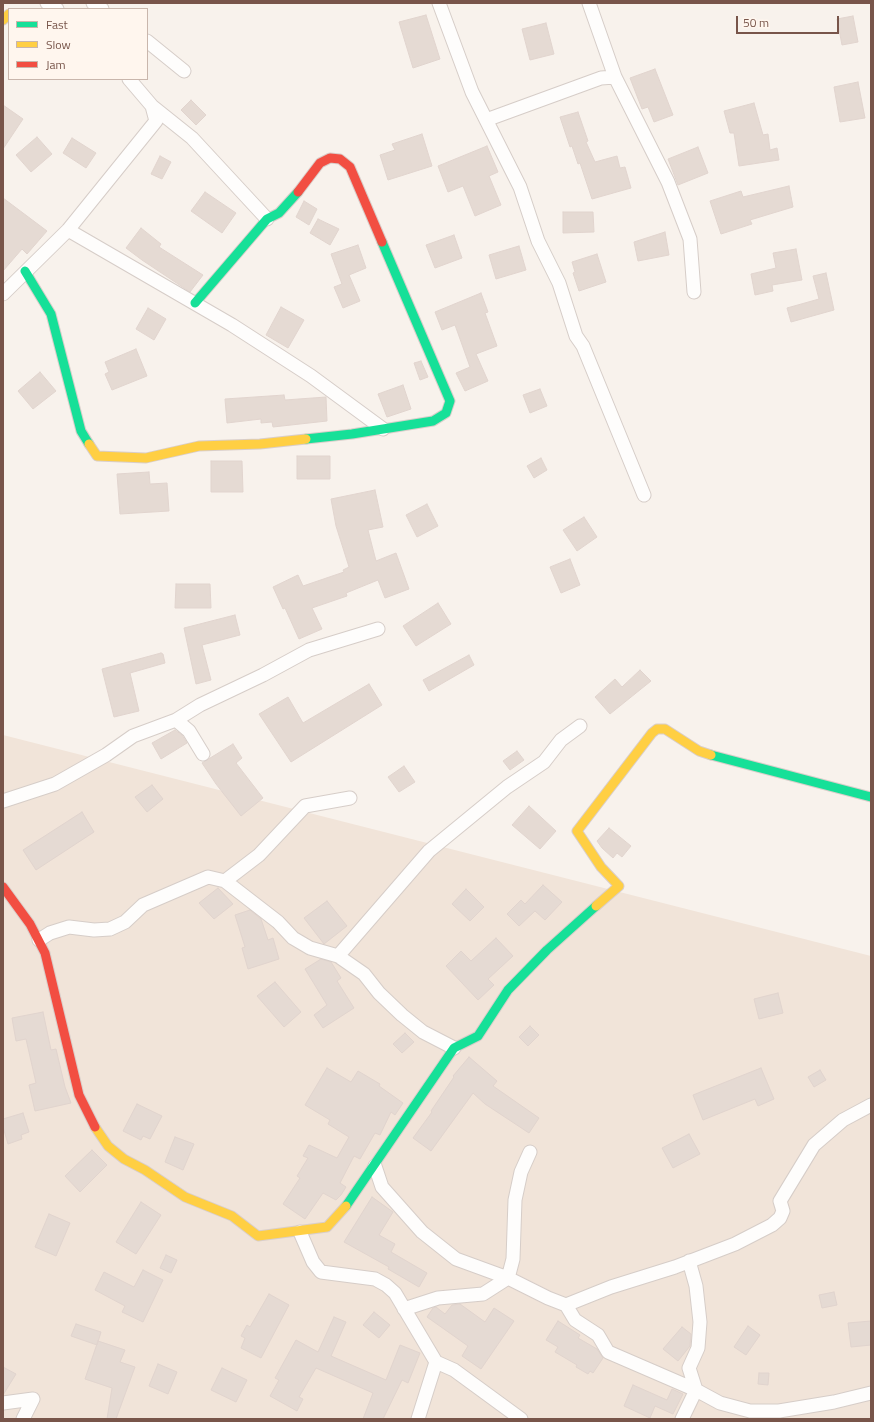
<!DOCTYPE html>
<style>
body{margin:0}
#map{position:relative;width:874px;height:1422px;overflow:hidden;background:#f8f2ec;font-family:"Titillium Web",sans-serif}
canvas{display:block}
.frame{position:absolute;inset:0;border:4px solid #78554a;pointer-events:none}
.legend{position:absolute;left:8px;top:8px;width:140px;height:72px;box-sizing:border-box;background:#fff6ee;border:1px solid #c9b6ac;margin:0;padding:5px 7px;list-style:none;font-size:12px;color:#78554a}
.legend li{display:flex;align-items:center;gap:8px;height:20px}
.legend b{width:20px;border:1px solid #c9b6ac}
.scale{position:absolute;left:736px;top:16px;width:103px;height:18px;box-sizing:border-box;border:2px solid #78554a;border-top:0;padding-left:5px;font-size:12px;line-height:14px;white-space:nowrap;color:#78554a;-webkit-text-stroke:3px #fff6ee;paint-order:stroke}
</style>
<div id="map">
<canvas width="874" height="1422"></canvas>
<div class="frame"></div>
<ul class="legend">
<li><b style="height:5px;background:#16e098"></b>Fast</li>
<li><b style="height:5px;background:#ffcf43"></b>Slow</li>
<li><b style="height:5px;background:#f24e42"></b>Jam</li>
</ul>
<div class="scale">50 m</div>
</div>
<script>
const ctx = document.querySelector('canvas').getContext('2d');
ctx.lineJoin = 'round';
function fillPath(path, color) {
  ctx.fillStyle = color;
  ctx.fill(path, 'evenodd');
}
function poly(rows) {
  const path = new Path2D();
  for (const r of rows) {
    path.moveTo(r[0], r[1]);
    for (let i = 2; i < r.length; i += 2) path.lineTo(r[i], r[i + 1]);
  }
  return path;
}
function trace(path, color, width, dash) {
  ctx.strokeStyle = color;
  ctx.lineWidth = width;
  ctx.lineCap = dash ? 'butt' : 'round';
  ctx.setLineDash(dash || []);
  ctx.stroke(path);
}
fillPath(poly([
 [3,735,871,956,871,1419,3,1419]
]), '#f1e4d9');
const building = poly([
 [426,15,440,59,413,68,399,22,426,15],
 [853,16,858,42,842,45,837,19,853,16],
 [546,23,554,54,530,60,522,29,546,23],
 [655,69,673,115,654,122,648,107,642,109,630,78,655,69],
 [858,82,865,118,840,122,834,87,858,82],
 [191,100,206,115,196,125,181,110,191,100],
 [754,103,763,135,768,134,770,150,777,148,779,160,739,166,734,133,730,133,724,111,754,103],
 [3,105,23,119,3,149,3,105],
 [578,112,588,141,586,142,595,162,617,156,620,168,625,167,631,188,592,199,580,163,578,164,572,146,570,147,560,117,578,112],
 [422,134,432,166,388,180,380,155,395,150,392,144,422,134],
 [37,137,52,154,31,172,16,155,37,137],
 [72,138,96,153,86,168,63,153,72,138],
 [487,146,498,172,489,176,501,205,475,216,463,186,448,192,438,166,487,146],
 [698,147,708,173,678,185,668,159,698,147],
 [160,156,171,162,162,179,151,174,160,156],
 [789,186,793,207,750,220,752,224,721,234,710,201,741,191,743,197,789,186],
 [205,192,236,213,222,233,191,211,205,192],
 [3,198,47,231,27,254,22,249,3,271,3,198],
 [304,201,317,209,309,225,296,217,304,201],
 [563,212,593,212,594,232,563,233,563,212],
 [318,219,339,229,330,245,310,233,318,219],
 [141,228,161,244,159,247,203,275,190,292,142,260,126,248,141,228],
 [665,232,669,255,638,261,634,242,665,232],
 [454,235,462,258,435,268,426,245,454,235],
 [358,245,366,268,349,275,360,301,343,308,334,287,342,284,331,254,358,245],
 [519,246,526,270,496,279,489,255,519,246],
 [796,249,802,280,772,285,773,291,755,295,751,274,776,268,773,253,796,249],
 [597,254,606,282,579,291,573,273,575,272,572,262,597,254],
 [826,273,834,310,791,322,787,308,819,299,813,276,826,273],
 [481,293,488,312,485,313,497,346,476,354,488,381,465,391,456,373,470,367,455,325,442,330,435,312,481,293],
 [281,307,304,320,288,348,266,335,281,307],
 [148,308,166,319,154,340,136,329,148,308],
 [136,349,147,376,112,390,105,374,109,372,105,362,136,349],
 [421,361,428,377,420,380,414,363,421,361],
 [40,372,56,391,33,409,18,391,40,372],
 [403,385,411,409,387,417,378,394,403,385],
 [540,389,547,406,530,413,523,395,540,389],
 [284,395,285,400,326,397,327,421,273,427,272,422,261,423,261,419,227,423,225,399,284,395],
 [297,456,330,456,330,479,297,479,297,456],
 [541,458,547,470,534,478,527,466,541,458],
 [211,461,242,461,243,492,211,492,211,461],
 [149,472,150,484,167,483,169,511,120,514,117,474,149,472],
 [375,490,383,527,368,530,376,561,396,553,409,589,385,598,378,580,346,593,347,596,312,608,322,629,299,639,285,608,283,609,273,587,298,575,303,586,344,572,343,570,349,567,336,526,331,499,375,490],
 [427,504,438,526,417,537,406,515,427,504],
 [584,517,597,537,577,551,563,530,584,517],
 [570,559,580,585,561,593,550,567,570,559],
 [176,584,210,584,211,608,175,608,176,584],
 [438,603,451,624,416,646,403,626,438,603],
 [235,615,240,635,202,645,211,680,196,684,184,628,235,615],
 [161,653,163,654,165,663,130,673,139,711,114,717,102,669,161,653],
 [469,655,474,665,429,691,423,680,469,655],
 [640,670,651,681,610,714,595,697,615,679,622,687,640,670],
 [369,684,382,705,291,762,259,714,288,697,303,723,369,684],
 [175,730,182,735,187,743,161,759,152,743,175,730],
 [233,744,242,758,236,763,263,798,241,816,216,784,202,763,233,744],
 [517,751,524,760,510,770,503,761,517,751],
 [404,766,415,782,399,792,388,777,404,766],
 [152,785,163,799,147,812,135,797,152,785],
 [529,806,556,831,540,849,512,825,529,806],
 [82,812,94,832,36,870,23,850,82,812],
 [609,828,631,846,622,857,617,853,613,858,602,848,597,841,609,828],
 [543,885,562,902,545,920,535,911,519,926,507,914,521,900,525,904,543,885],
 [218,888,233,904,214,919,199,903,218,888],
 [466,889,484,907,470,921,452,904,466,889],
 [327,901,347,926,324,944,304,918,327,901],
 [250,910,261,919,268,940,273,938,279,959,248,969,242,948,245,947,235,915,250,910],
 [496,938,513,956,488,979,494,985,478,1000,446,966,461,951,471,961,496,938],
 [321,959,331,962,341,978,337,981,354,1008,323,1028,314,1015,327,1005,305,969,321,959],
 [275,982,301,1012,284,1027,257,996,275,982],
 [778,993,783,1013,759,1019,754,999,778,993],
 [43,1012,51,1050,56,1049,65,1087,71,1103,35,1111,29,1085,36,1083,26,1039,16,1041,12,1018,43,1012],
 [530,1026,539,1035,528,1046,519,1037,530,1026],
 [405,1033,414,1042,402,1053,393,1044,405,1033],
 [469,1057,497,1081,493,1086,539,1118,529,1133,485,1104,473,1093,431,1151,413,1138,432,1112,431,1111,454,1077,453,1076,469,1057],
 [327,1068,351,1082,358,1071,380,1084,379,1086,403,1103,395,1115,391,1112,380,1135,375,1133,360,1159,354,1156,340,1183,346,1187,341,1195,336,1200,323,1193,305,1219,283,1204,300,1178,297,1176,308,1158,303,1156,309,1145,337,1158,349,1137,328,1124,330,1120,305,1105,327,1068],
 [761,1068,774,1099,758,1106,755,1099,703,1120,693,1095,761,1068],
 [820,1070,826,1080,814,1087,808,1077,820,1070],
 [137,1104,162,1116,150,1139,143,1136,141,1140,123,1131,137,1104],
 [23,1113,29,1132,21,1135,22,1139,8,1144,3,1127,3,1119,23,1113],
 [689,1134,700,1154,673,1168,662,1148,689,1134],
 [175,1137,194,1144,183,1170,165,1162,175,1137],
 [92,1150,107,1165,80,1192,65,1176,92,1150],
 [372,1197,393,1212,379,1235,395,1244,391,1252,427,1273,419,1287,388,1269,389,1267,344,1242,372,1197],
 [141,1202,161,1215,136,1254,116,1242,141,1202],
 [49,1214,70,1223,56,1256,35,1247,49,1214],
 [166,1255,177,1260,171,1273,160,1268,166,1255],
 [143,1270,163,1280,143,1322,122,1312,125,1306,95,1290,104,1272,134,1287,143,1270],
 [834,1292,837,1305,822,1308,819,1295,834,1292],
 [269,1294,289,1305,261,1358,241,1348,245,1338,241,1336,247,1325,250,1327,269,1294],
 [460,1304,485,1322,494,1308,514,1321,481,1369,462,1356,468,1346,427,1317,433,1308,436,1307,445,1314,452,1305,460,1304],
 [374,1312,390,1325,379,1338,363,1325,374,1312],
 [334,1317,346,1322,331,1356,386,1380,400,1345,420,1353,408,1383,402,1380,383,1419,363,1419,373,1393,316,1368,299,1397,303,1399,297,1411,270,1396,279,1380,275,1378,296,1340,318,1352,334,1317],
 [558,1321,580,1335,578,1338,597,1349,603,1358,593,1373,590,1371,588,1374,576,1367,577,1365,555,1352,558,1347,546,1340,558,1321],
 [871,1321,871,1345,851,1347,848,1323,871,1321],
 [76,1324,101,1332,97,1345,71,1336,76,1324],
 [748,1326,760,1335,746,1355,734,1347,748,1326],
 [682,1327,691,1334,690,1346,678,1361,663,1349,682,1327],
 [98,1341,125,1350,120,1362,135,1367,116,1419,107,1419,112,1388,85,1379,98,1341],
 [158,1364,177,1372,168,1394,149,1386,158,1364],
 [3,1367,16,1374,3,1395,3,1367],
 [222,1368,247,1380,236,1402,211,1390,222,1368],
 [759,1373,769,1373,768,1385,758,1384,759,1373],
 [633,1385,667,1400,672,1389,683,1394,673,1414,655,1406,650,1418,624,1406,633,1385]
]);
fillPath(building, '#e5dad3');
trace(building, '#e1d4ce', 1);
const street = poly([
 [47,3,57,9],
 [93,3,102,9],
 [439,3,472,92,520,187,538,241,559,283,576,336,583,346,644,495],
 [589,3,615,77,668,182,690,239,694,292],
 [147,41,184,71],
 [152,106,192,138,267,219],
 [486,120,601,78,615,77],
 [68,230,232,325,311,376,383,429],
 [3,294,68,230,156,121,152,106,129,79],
 [176,720,200,705,263,675,309,650,378,629],
 [3,801,55,784,106,755,133,736,176,720,189,731,203,754],
 [225,881,259,855,305,806,350,798],
 [39,940,50,933,69,927,94,930,110,929,125,922,143,905,208,877,225,881,278,922,293,938,310,948,338,956,364,974,379,993,402,1015,423,1032,454,1048],
 [338,956,429,851,507,787,544,762,561,740,580,726],
 [375,1166,382,1187,422,1232,456,1259,508,1278,548,1298,566,1305,575,1320,598,1335,608,1352,696,1390,720,1403,750,1411,779,1411,834,1402,871,1393],
 [300,1232,313,1262,321,1272,375,1279,386,1285,395,1293,436,1362,454,1370,521,1419],
 [566,1305,611,1287,675,1267,735,1244,772,1225,780,1218,783,1211,780,1201,814,1145,843,1120,871,1105],
 [404,1309,438,1298,483,1294,508,1278,513,1259,515,1200,521,1172,530,1152],
 [3,1403,33,1399,23,1419],
 [418,1419,436,1362],
 [682,1419,696,1390,689,1368,698,1348,700,1322,696,1286,689,1261]
]);
const fast = poly([
 [25,271,51,314,81,431,89,444],
 [195,303,267,219,279,213,298,192],
 [306,439,352,434,433,421,446,413,450,401,382,242],
 [711,755,871,797],
 [346,1206,454,1048,478,1036,508,990,547,950,596,906]
]);
const slow = poly([
 [3,20,9,14],
 [89,444,97,456,146,458,199,446,260,444,306,439],
 [596,906,619,886,601,867,577,831,652,733,657,729,665,729,699,751,711,755],
 [95,1127,108,1146,124,1159,145,1170,185,1197,232,1216,258,1236,327,1227,346,1206]
]);
const jam = poly([
 [298,192,320,163,330,158,340,159,350,167,382,242],
 [3,887,30,924,45,953,79,1095,95,1127]
]);
trace(street, '#d6cdc8', 15);
trace(fast, '#d9ceca', 11);
trace(slow, '#d9ceca', 11);
trace(jam, '#d9ceca', 11);
trace(street, '#fefdfc', 13);
trace(fast, '#16e098', 9);
trace(slow, '#ffcf43', 9);
trace(jam, '#f24e42', 9);
</script>
